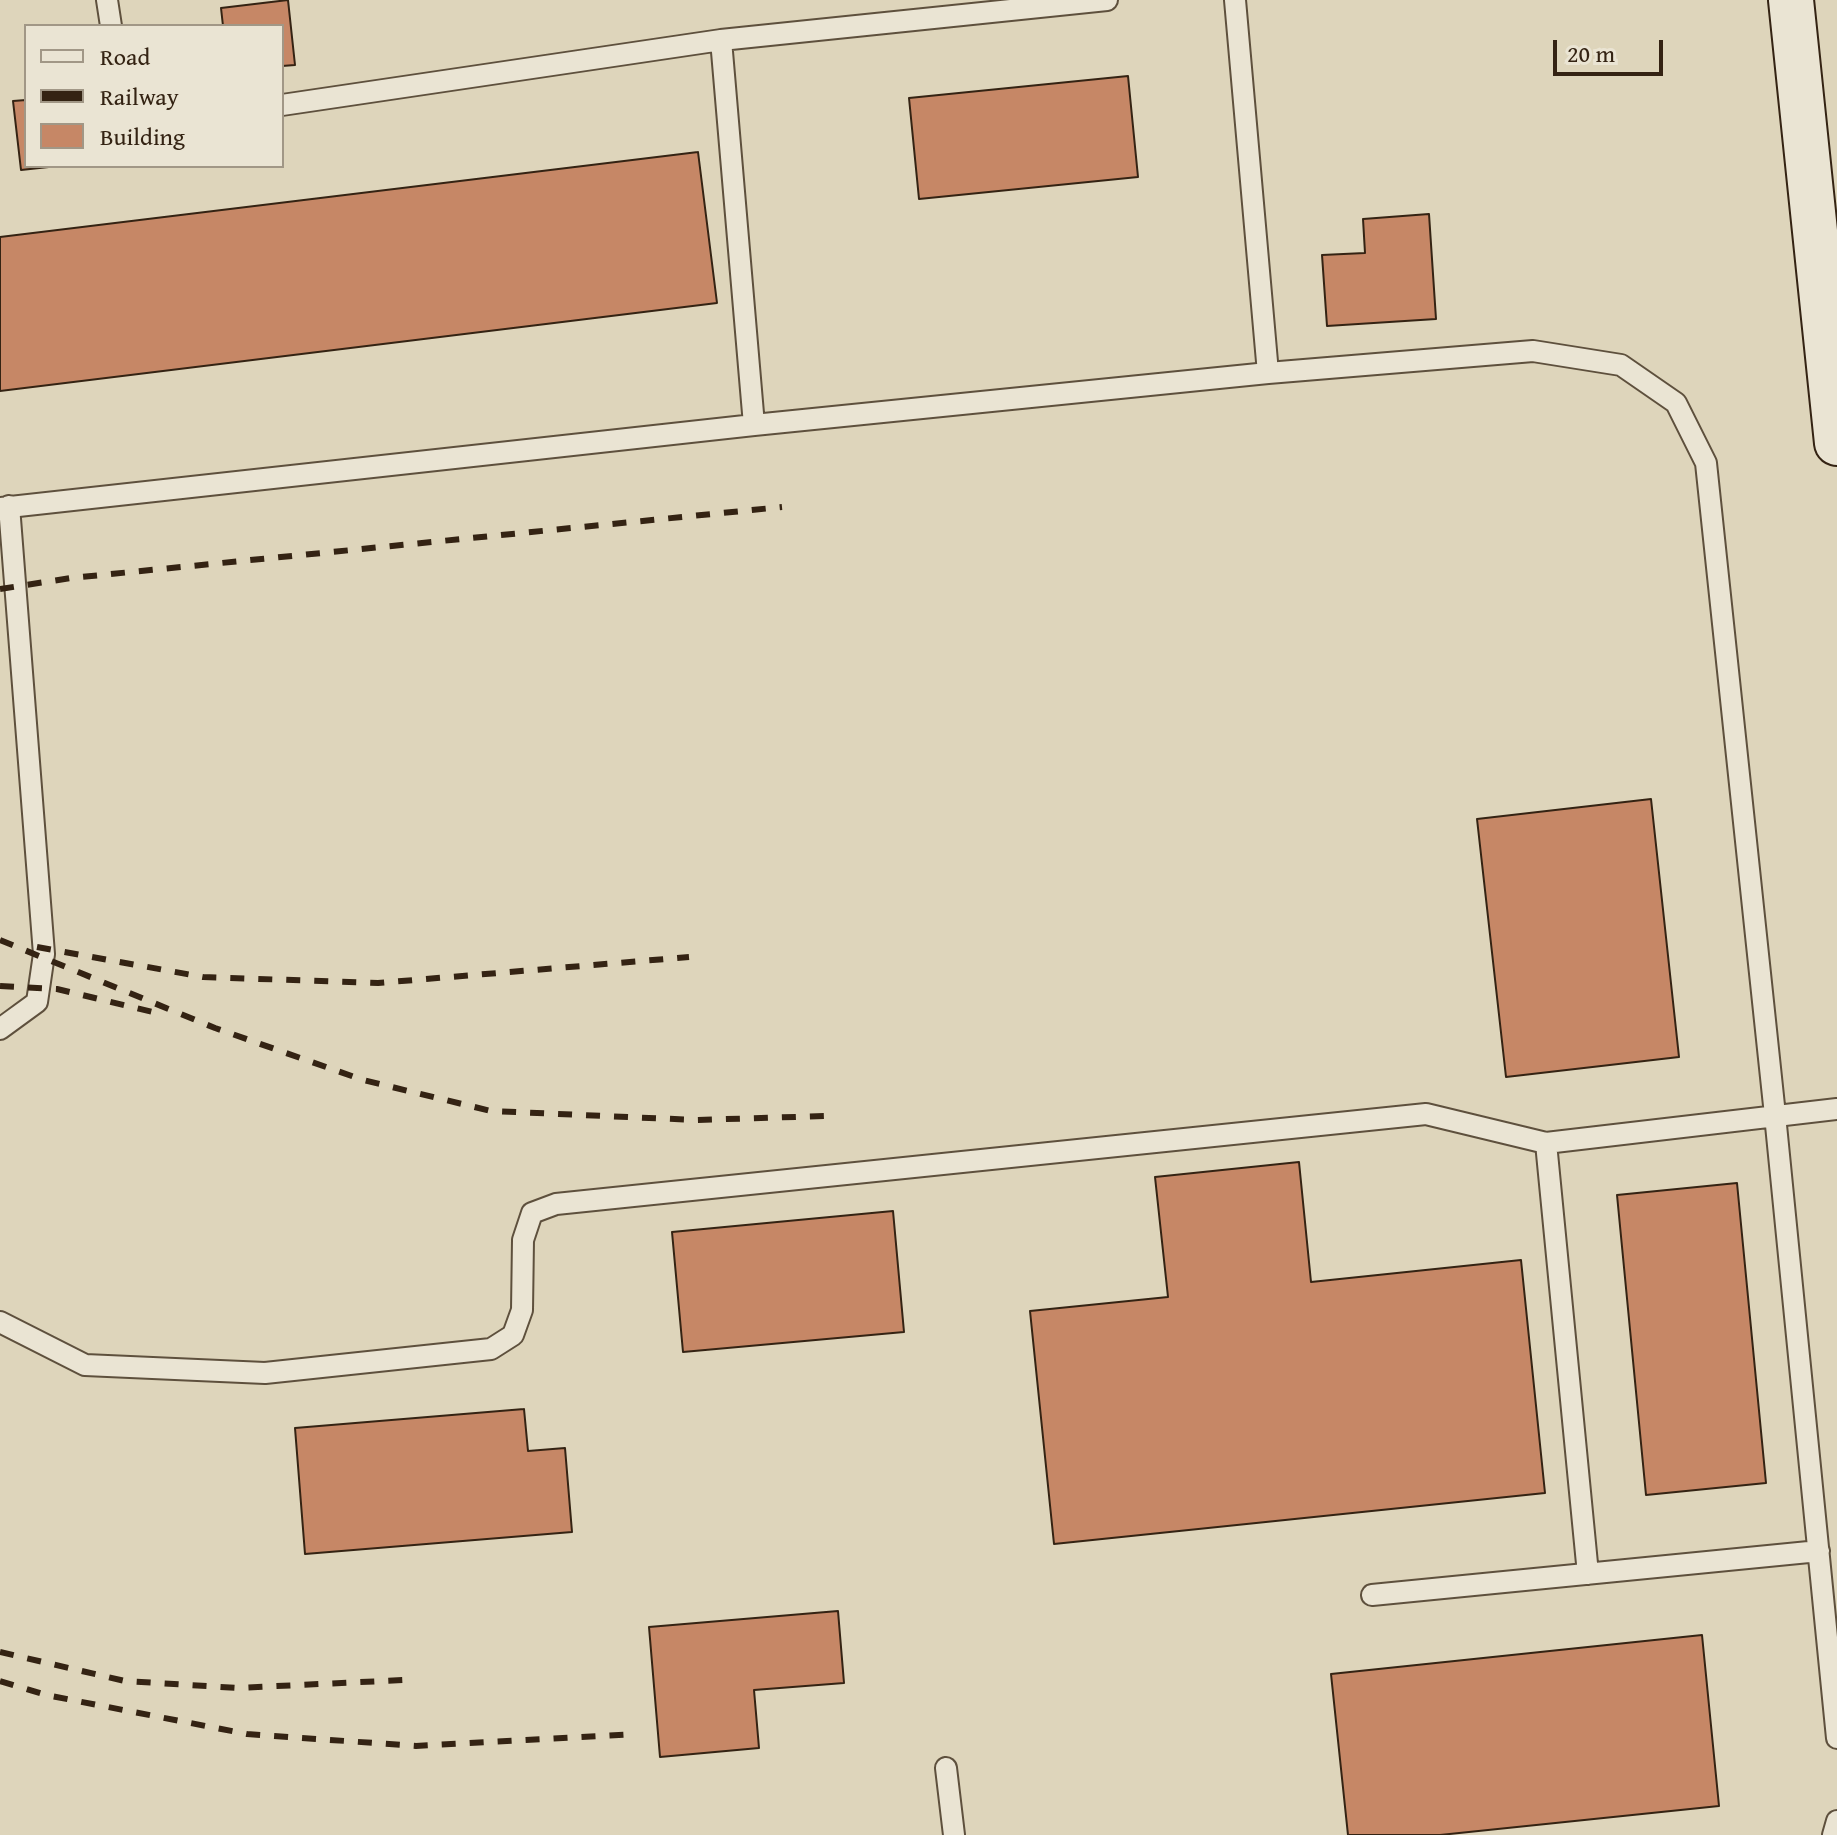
<!DOCTYPE html>
<style>
body{margin:0}
#map{position:relative;width:1837px;height:1835px;overflow:hidden;background:#ded5bb;font-family:"Gentium Book Plus",serif}
canvas{display:block}
.legend{position:absolute;left:24px;top:24px;width:260px;height:144px;box-sizing:border-box;background:#eae4d3;border:2px solid #a19786;margin:0;padding:10px 14px;list-style:none;font-size:24px;color:#342313}
.legend li{display:flex;align-items:center;gap:16px;height:40px}
.legend b{width:40px;border:2px solid #a19786}
.scale{position:absolute;left:1553px;top:40px;width:110px;height:36px;box-sizing:border-box;border:4px solid #342313;border-top:0;padding-left:10px;font-size:24px;line-height:28px;white-space:nowrap;color:#342313;-webkit-text-stroke:6px #eae4d3;paint-order:stroke}
</style>
<div id="map">
<canvas width="1837" height="1835"></canvas>
<ul class="legend">
<li><b style="height:10px;background:#eae4d3"></b>Road</li>
<li><b style="height:10px;background:#342313"></b>Railway</li>
<li><b style="height:22px;background:#c68766"></b>Building</li>
</ul>
<div class="scale">20 m</div>
</div>
<script>
const ctx = document.querySelector('canvas').getContext('2d');
ctx.lineJoin = 'round';
function fillPath(path, color) {
  ctx.fillStyle = color;
  ctx.fill(path, 'evenodd');
}
function poly(rows) {
  const path = new Path2D();
  for (const r of rows) {
    path.moveTo(r[0], r[1]);
    for (let i = 2; i < r.length; i += 2) path.lineTo(r[i], r[i + 1]);
  }
  return path;
}
function trace(path, color, width, dash) {
  ctx.strokeStyle = color;
  ctx.lineWidth = width;
  ctx.lineCap = dash ? 'butt' : 'round';
  ctx.setLineDash(dash || []);
  ctx.stroke(path);
}
const building = poly([
 [288,0,295,65,282,66,282,26,223,26,221,8,288,0],
 [1128,76,1138,177,919,199,909,98,1128,76],
 [26,100,26,166,58,166,21,170,13,101,26,100],
 [698,152,717,303,0,391,0,237,698,152],
 [1429,214,1436,319,1327,326,1322,255,1365,253,1363,219,1429,214],
 [1651,799,1679,1057,1506,1077,1477,819,1651,799],
 [1299,1162,1311,1282,1521,1260,1545,1493,1054,1544,1030,1311,1168,1297,1155,1177,1299,1162],
 [1737,1183,1766,1483,1646,1495,1617,1195,1737,1183],
 [893,1211,904,1332,683,1352,672,1232,893,1211],
 [524,1409,528,1451,565,1448,572,1532,305,1554,295,1428,524,1409],
 [838,1611,844,1683,754,1690,759,1748,660,1757,649,1627,838,1611],
 [1702,1635,1719,1806,1440,1835,1348,1835,1331,1674,1702,1635]
]);
fillPath(building, '#c68766');
trace(building, '#342313', 2);
const lane = poly([
 [107,0,111,26],
 [1235,0,1268,373],
 [721,40,754,425],
 [282,105,721,40,1107,0],
 [0,508,754,425,1268,373,1533,351,1621,365,1676,403,1706,463,1775,1115,1837,1738],
 [0,1029,37,1002,44,954,9,506],
 [1546,1143,1588,1574],
 [0,1322,85,1365,265,1373,491,1349,513,1335,522,1310,523,1240,532,1213,556,1204,1426,1114,1546,1143,1837,1109],
 [1372,1595,1819,1551],
 [946,1768,954,1835],
 [1833,1835,1837,1821]
]);
const secondary = poly([
 [1791,0,1837,443]
]);
trace(lane, '#5e503d', 24);
trace(secondary, '#342313', 48);
trace(lane, '#eae4d3', 20);
trace(secondary, '#eae4d3', 44);
trace(poly([
 [0,589,71,578,782,507],
 [0,940,215,1028,363,1080,491,1111,696,1120,824,1116],
 [37,947,203,977,378,983,689,957],
 [0,986,57,989,153,1012],
 [0,1652,125,1681,237,1688,403,1680],
 [0,1681,46,1695,247,1734,416,1746,636,1734]
]), '#342313', 6, [14, 14]);
</script>
